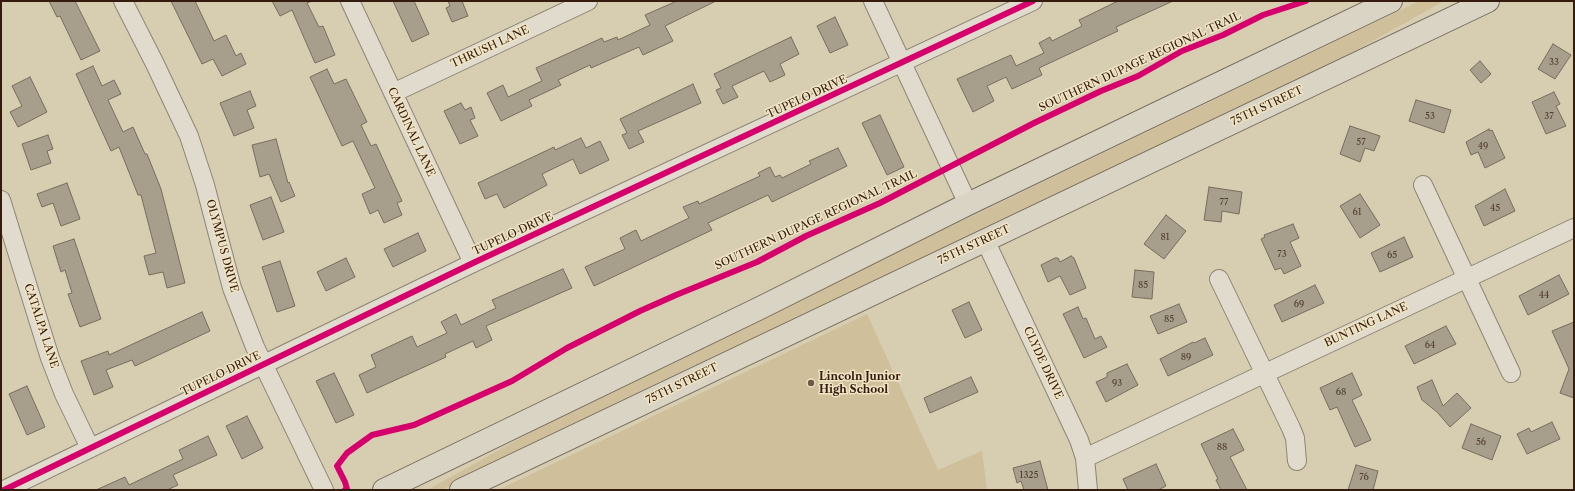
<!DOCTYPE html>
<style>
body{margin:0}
#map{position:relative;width:1575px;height:491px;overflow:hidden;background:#d7cdb1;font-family:"Libre Caslon Text",serif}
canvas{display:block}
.frame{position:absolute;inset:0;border:2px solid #351b0d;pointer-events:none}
</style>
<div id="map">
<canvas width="1575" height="491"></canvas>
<div class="frame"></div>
</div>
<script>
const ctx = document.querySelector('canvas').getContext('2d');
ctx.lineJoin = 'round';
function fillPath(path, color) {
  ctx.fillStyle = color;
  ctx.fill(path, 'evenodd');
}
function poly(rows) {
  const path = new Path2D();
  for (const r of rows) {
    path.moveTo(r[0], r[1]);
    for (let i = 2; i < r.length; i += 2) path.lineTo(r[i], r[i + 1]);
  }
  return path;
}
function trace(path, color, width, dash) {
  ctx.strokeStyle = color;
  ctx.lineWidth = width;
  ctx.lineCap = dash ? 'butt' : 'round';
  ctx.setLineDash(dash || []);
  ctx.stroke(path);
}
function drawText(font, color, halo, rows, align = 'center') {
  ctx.font = font + ' "Libre Caslon Text",serif';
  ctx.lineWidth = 3;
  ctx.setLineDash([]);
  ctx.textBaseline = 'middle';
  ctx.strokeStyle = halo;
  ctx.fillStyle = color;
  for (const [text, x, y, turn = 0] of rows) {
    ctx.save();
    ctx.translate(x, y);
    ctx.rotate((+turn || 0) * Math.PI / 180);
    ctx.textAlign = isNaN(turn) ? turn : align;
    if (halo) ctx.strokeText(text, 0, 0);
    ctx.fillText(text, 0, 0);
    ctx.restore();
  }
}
fillPath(poly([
 [1419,1,1444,1,1344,57,442,490,427,490,580,405],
 [867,314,938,470,982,451,987,490,498,490]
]), '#cfc09b');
const building = poly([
 [49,1,75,1,100,51,81,60,60,16,57,17,49,1],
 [171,1,195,1,214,41,226,35,236,56,241,53,246,64,222,76,213,59,202,64,171,1],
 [272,1,312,1,307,3,319,27,323,26,335,55,315,63,292,10,280,16,272,1],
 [393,1,414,1,429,34,412,42,393,1],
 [448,1,462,1,468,16,452,22,446,8,450,6,448,1],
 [677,1,716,1,665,26,673,41,643,55,639,47,591,68,590,65,558,80,561,85,529,100,532,106,501,121,487,93,503,85,508,97,542,81,536,68,602,38,604,42,617,37,618,40,650,25,645,15,677,1],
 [1118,1,1173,1,1116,27,1118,31,1039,68,1042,75,1012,89,1006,77,987,86,994,101,973,112,957,79,1011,55,1016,66,1044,53,1039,43,1050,37,1052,41,1082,26,1079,20,1118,1],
 [835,17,848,45,830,53,817,26,835,17],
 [791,37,799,54,780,64,785,75,770,82,764,71,732,86,738,97,723,104,716,90,721,88,714,74,791,37],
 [1553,44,1571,55,1555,79,1538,69,1553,44],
 [1480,61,1491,74,1481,83,1470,70,1480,61],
 [93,66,102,86,114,80,121,94,108,100,123,132,133,127,145,154,147,154,161,189,185,283,167,288,163,272,149,275,144,256,156,253,141,195,138,195,119,147,111,151,76,74,93,66],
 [327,69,334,84,346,79,367,122,361,125,371,146,376,144,402,201,397,203,402,215,384,223,378,210,370,214,362,194,375,188,353,141,342,146,310,77,327,69],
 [30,77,47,112,18,127,10,112,22,106,12,86,30,77],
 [693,84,701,103,638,131,644,142,629,149,622,135,627,133,620,119,693,84],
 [250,91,256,106,247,110,254,128,234,136,220,103,250,91],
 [1554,92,1560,104,1556,106,1566,126,1546,134,1532,102,1554,92],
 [1416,100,1451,110,1444,133,1409,121,1416,100],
 [461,103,465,110,471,107,475,118,470,120,478,136,460,144,444,111,461,103],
 [880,115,904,167,887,175,862,123,880,115],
 [1350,126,1380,136,1374,151,1365,148,1360,162,1340,154,1350,126],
 [1489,129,1489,131,1492,130,1505,158,1485,168,1478,152,1471,155,1466,142,1489,129],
 [48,135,53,149,47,151,51,163,31,170,22,144,48,135],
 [581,138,586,148,600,141,609,160,580,174,573,159,542,174,547,185,504,208,497,194,485,199,478,183,554,147,555,150,581,138],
 [276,139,288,183,289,182,295,196,281,202,269,174,260,177,252,145,276,139],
 [838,148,847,166,772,202,768,195,708,223,712,230,594,286,585,267,625,249,620,238,636,230,641,241,689,218,683,207,698,201,699,204,760,176,758,173,770,167,775,177,780,175,782,178,811,164,809,161,838,148],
 [67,183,80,219,61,226,53,203,42,207,37,194,67,183],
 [1209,187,1242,192,1239,214,1222,211,1221,222,1204,220,1209,187],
 [1505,189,1515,211,1484,226,1475,206,1505,189],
 [1360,194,1380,225,1360,238,1340,206,1360,194],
 [271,197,284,232,263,240,250,205,271,197],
 [1166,215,1186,231,1164,259,1144,244,1166,215],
 [1293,224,1299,238,1290,242,1301,266,1284,274,1281,268,1275,270,1261,239,1265,237,1264,235,1293,224],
 [418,233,426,251,393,267,384,249,418,233],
 [1404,237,1413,257,1380,272,1371,253,1404,237],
 [74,239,101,319,80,327,68,294,72,293,65,270,61,272,53,246,74,239],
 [1071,256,1074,258,1086,288,1070,295,1060,276,1048,282,1041,265,1055,258,1058,258,1060,262,1071,256],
 [346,258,355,277,326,291,317,272,346,258],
 [280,261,295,306,277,312,262,267,280,261],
 [563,269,572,288,486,326,492,340,476,348,473,341,445,354,446,357,367,393,359,375,376,367,371,355,412,336,417,347,447,333,441,322,456,314,461,325,496,308,492,300,563,269],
 [1135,270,1154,272,1152,299,1132,297,1135,270],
 [1559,275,1569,294,1528,315,1519,296,1559,275],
 [1315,285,1324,303,1282,322,1274,305,1315,285],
 [969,302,982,330,965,338,952,310,969,302],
 [1179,304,1187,322,1158,334,1150,316,1179,304],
 [1078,307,1083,319,1086,318,1095,339,1101,336,1107,347,1084,358,1063,314,1078,307],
 [202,312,210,331,135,366,132,360,106,370,113,387,94,395,81,361,108,351,109,355,202,312],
 [1574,322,1574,398,1560,393,1569,369,1552,331,1574,322],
 [1446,326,1456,344,1414,364,1405,346,1446,326],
 [1205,338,1213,355,1168,376,1160,359,1193,342,1194,343,1205,338],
 [1127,364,1138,385,1106,402,1096,382,1107,377,1107,373,1127,364],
 [334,373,354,415,336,423,316,381,334,373],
 [1352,373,1362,395,1352,400,1371,440,1355,447,1337,407,1330,410,1320,388,1352,373],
 [971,377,978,392,930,413,924,398,971,377],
 [1432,380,1443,406,1457,393,1471,408,1450,427,1437,412,1422,400,1417,387,1432,380],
 [27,386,45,427,27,435,9,394,27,386],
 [247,416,263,448,242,459,226,426,247,416],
 [1552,422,1560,439,1527,454,1517,434,1529,428,1531,432,1552,422],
 [1471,424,1501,436,1492,460,1462,448,1471,424],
 [1233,429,1244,450,1230,457,1247,490,1221,490,1216,480,1218,479,1201,444,1233,429],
 [208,436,217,455,173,475,178,485,167,490,96,490,125,477,129,485,183,459,179,450,208,436],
 [1040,461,1048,490,1024,490,1021,481,1017,483,1013,468,1040,461],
 [1156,464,1166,486,1158,490,1128,490,1123,479,1156,464],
 [1356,465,1378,471,1373,490,1348,490,1356,465]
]);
fillPath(building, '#a79e8b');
trace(building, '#776d5e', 1);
const minor = poly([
 [123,1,155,64,189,136,205,185,232,288,255,347,324,490],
 [350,1,473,263],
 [873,1,968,204],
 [393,93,588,1],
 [1423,185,1511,373],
 [1,200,50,358,64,394,90,448],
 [985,240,1079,440,1085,458,1088,490],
 [1219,279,1291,428,1295,438,1297,461],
 [1085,458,1574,228],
 [4,490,473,263,1033,1]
]);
const major = poly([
 [384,490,760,308,968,204,1391,1],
 [461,490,1488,1]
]);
trace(minor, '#8e8573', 20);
trace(major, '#776d5e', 24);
trace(minor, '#e0dbcc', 18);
trace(major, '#dad4c4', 22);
trace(poly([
 [4,490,473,263,1033,1],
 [345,490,347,489,345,482,337,466,347,453,372,435,414,425,512,381,567,348,640,311,676,295,757,262,806,236,880,203,1034,123,1101,91,1138,76,1182,51,1223,35,1263,15,1306,1]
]), '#d6006c', 6);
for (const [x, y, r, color] of [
 [811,383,4,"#6e5946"]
]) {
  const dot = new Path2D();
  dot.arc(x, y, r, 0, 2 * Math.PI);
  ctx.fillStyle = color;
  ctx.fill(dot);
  trace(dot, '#efe4c3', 1.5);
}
drawText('9px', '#523c2c', null, [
 ["33",1554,62],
 ["53",1430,116],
 ["37",1549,116],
 ["57",1361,142],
 ["49",1483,146],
 ["77",1224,202],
 ["45",1495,208],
 ["61",1357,212],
 ["81",1165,237],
 ["73",1282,254],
 ["65",1392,255],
 ["85",1143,285],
 ["44",1544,295],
 ["69",1299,304],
 ["85",1169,319],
 ["64",1430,345],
 ["89",1186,357],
 ["93",1117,383],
 ["68",1341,392],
 ["56",1481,442],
 ["88",1222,447],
 ["1325",1029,475],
 ["76",1364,477]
]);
drawText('11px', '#351b0d', '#efe4c3', [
 ["THRUSH LANE",490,47,-25],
 ["SOUTHERN DUPAGE REGIONAL TRAIL",1140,62,-25],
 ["TUPELO DRIVE",807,97,-25],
 ["75TH STREET",1267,106,-25],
 ["CARDINAL LANE",411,132,65],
 ["SOUTHERN DUPAGE REGIONAL TRAIL",816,220,-25],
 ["TUPELO DRIVE",513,234,-25],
 ["75TH STREET",974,245,-25],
 ["OLYMPUS DRIVE",222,246,75],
 ["BUNTING LANE",1366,325,-25],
 ["CATALPA LANE",41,326,72],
 ["CLYDE DRIVE",1043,363,65],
 ["TUPELO DRIVE",221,374,-26],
 ["75TH STREET",682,384,-26]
]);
drawText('bold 11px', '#351b0d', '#efe4c3', [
 ["Lincoln Junior",819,377],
 ["High School",819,390]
], 'left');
</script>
